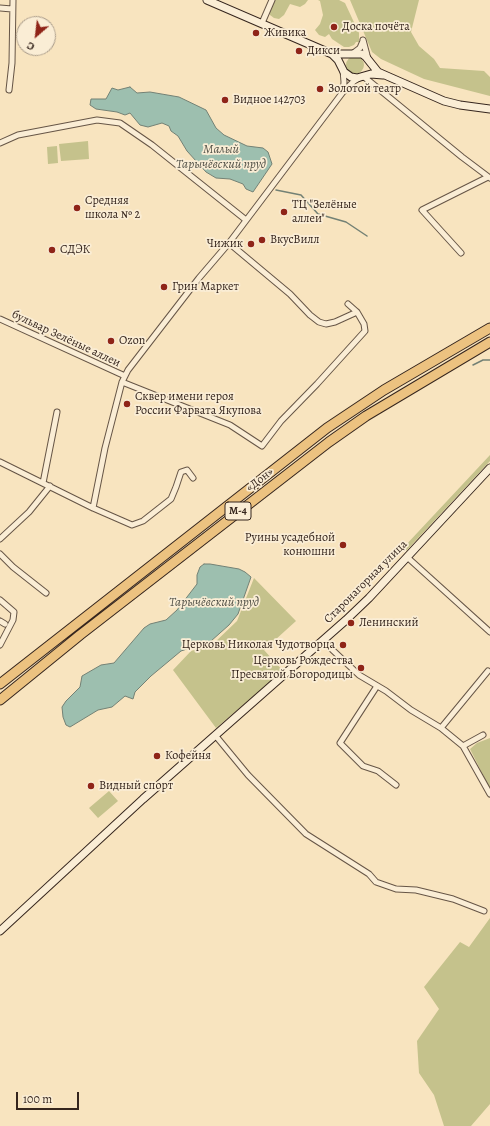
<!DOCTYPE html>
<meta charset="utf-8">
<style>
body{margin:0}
#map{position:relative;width:490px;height:1126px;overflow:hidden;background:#f8e4bf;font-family:Alegreya,serif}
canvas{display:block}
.north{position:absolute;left:16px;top:16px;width:40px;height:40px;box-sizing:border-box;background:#faedd5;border:1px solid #ab9d8b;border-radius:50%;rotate:208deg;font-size:11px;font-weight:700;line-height:16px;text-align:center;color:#35251d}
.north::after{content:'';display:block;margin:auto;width:14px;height:18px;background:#8f2418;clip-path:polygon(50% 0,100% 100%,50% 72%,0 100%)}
.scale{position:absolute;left:16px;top:1092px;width:63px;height:18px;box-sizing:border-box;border:2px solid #35251d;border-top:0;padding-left:5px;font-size:12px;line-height:14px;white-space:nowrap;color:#35251d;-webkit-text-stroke:3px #faedd5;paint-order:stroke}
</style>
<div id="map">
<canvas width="490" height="1126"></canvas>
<div class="north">С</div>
<div class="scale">100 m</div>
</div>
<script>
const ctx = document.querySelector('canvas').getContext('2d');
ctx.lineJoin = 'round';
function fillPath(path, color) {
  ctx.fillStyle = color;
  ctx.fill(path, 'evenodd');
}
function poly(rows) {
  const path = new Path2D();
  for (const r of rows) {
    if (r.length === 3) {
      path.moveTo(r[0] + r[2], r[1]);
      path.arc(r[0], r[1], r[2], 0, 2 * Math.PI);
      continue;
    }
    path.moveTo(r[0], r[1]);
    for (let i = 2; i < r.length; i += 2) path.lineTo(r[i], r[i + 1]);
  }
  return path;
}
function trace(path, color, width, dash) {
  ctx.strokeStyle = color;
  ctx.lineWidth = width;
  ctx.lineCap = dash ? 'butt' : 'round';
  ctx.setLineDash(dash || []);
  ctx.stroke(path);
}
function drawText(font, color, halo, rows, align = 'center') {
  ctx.font = font + ' Alegreya,serif';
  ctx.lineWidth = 3.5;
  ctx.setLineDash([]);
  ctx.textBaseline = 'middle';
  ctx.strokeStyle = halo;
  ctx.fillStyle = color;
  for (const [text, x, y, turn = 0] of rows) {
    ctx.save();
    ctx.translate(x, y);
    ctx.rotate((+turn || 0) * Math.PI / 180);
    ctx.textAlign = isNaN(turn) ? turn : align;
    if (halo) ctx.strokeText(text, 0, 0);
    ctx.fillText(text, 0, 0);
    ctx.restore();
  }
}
fillPath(poly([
 [274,0,308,0,305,4,300,7,290,4,284,15,279,19,274,18,270,15,270,11],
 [318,0,339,0,345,3,359,33,359,42,356,42,354,45,349,47,344,47,332,39,329,34,325,37,319,35,315,30,320,24,323,15,320,1],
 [350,0,419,0,411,32,419,46,434,59,440,68,484,71,490,77,490,96,424,79,381,59,372,52],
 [355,65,9],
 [88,141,89,159,61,161,59,144],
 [57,146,58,163,48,164,47,147],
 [490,455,490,461,406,551,404,547],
 [254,578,296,621,264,650,283,671,216,728,173,670,191,651,212,645,237,621],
 [490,738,490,789,470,749,477,743],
 [109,791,118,801,98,818,89,808],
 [490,918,490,1104,471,1126,444,1126,434,1095,419,1073,417,1041,439,1009,424,987,460,942,469,947]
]), '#c5c28c');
const water = poly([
 [130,87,137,93,150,92,179,97,206,110,216,128,224,135,247,146,263,148,268,152,272,164,253,192,246,189,243,184,230,179,216,178,206,172,187,151,178,136,171,131,169,126,162,123,148,127,140,125,130,113,125,115,117,112,96,109,90,105,91,99,106,99,112,88,118,90,130,87],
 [204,564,210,564,239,569,245,572,251,577,238,614,229,625,211,641,181,651,151,676,135,692,133,699,125,696,112,707,98,710,70,727,66,725,63,717,62,707,66,701,80,687,82,676,101,665,114,663,144,628,150,624,166,620,177,610,197,584,197,575,200,567,204,564]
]);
fillPath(water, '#9dbfaf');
trace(water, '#738175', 1);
trace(poly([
 [276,190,301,195,318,214,346,222,367,236],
 [473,365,483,360,490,360]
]), '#738175', 1.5);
const street = poly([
 [0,8,12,9],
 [262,23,272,0],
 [363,40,368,59],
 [352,54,360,48,363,41],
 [343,70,344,82,343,92],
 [363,76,462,157,490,178],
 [9,90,12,63,13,0],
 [0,143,18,135,97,120,120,123,152,145,246,220],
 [229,243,290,294,310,315,319,322,326,324,335,322,357,312],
 [461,253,422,210,488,177],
 [0,319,125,376],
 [122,382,230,425,262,446,281,421,317,384,365,331,364,324,357,312,348,304],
 [0,462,93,508,132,525,143,521,171,499,176,487,181,472,187,470,193,478],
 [43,483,57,412],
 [93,508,105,448,122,382,128,370,199,278,229,243,343,92,354,81,359,78],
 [0,539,29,512,50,486],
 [0,554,13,567,46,593],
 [407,557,490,632],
 [0,600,14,612,13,620,0,645],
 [0,621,5,624],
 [323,641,359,675,386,691,411,710,441,728,463,746,483,735],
 [377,686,340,743,363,766,378,771,396,785],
 [441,728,488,671],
 [215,735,248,775,306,834,369,874,376,882,396,889,416,890,453,899,484,911],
 [463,746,490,794]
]);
const secondary = poly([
 [207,0,332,54,362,54,366,57,378,72,444,101,460,105,490,109],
 [332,54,338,60,344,72,351,77,357,78,371,74,383,75],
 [0,931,143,799,346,620,369,598,490,468]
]);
const highway = poly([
 [0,684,327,428,384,390,490,328],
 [0,700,80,635,329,442,366,416,490,342]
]);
trace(street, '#665546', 7);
trace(secondary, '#35251d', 9);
trace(highway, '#35251d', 11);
trace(street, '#faedd5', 5);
trace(secondary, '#faedd5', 7);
trace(highway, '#ecc280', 9);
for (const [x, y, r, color] of [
 [334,27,4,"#8f2418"],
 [256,33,4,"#8f2418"],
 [299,51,4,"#8f2418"],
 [320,89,4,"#8f2418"],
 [225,100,4,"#8f2418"],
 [77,208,4,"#8f2418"],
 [284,212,4,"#8f2418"],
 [262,240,4,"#8f2418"],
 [251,244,4,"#8f2418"],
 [52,250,4,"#8f2418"],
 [164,287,4,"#8f2418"],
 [111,341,4,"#8f2418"],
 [127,404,4,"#8f2418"],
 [343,545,4,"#8f2418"],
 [351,623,4,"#8f2418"],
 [343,645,4,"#8f2418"],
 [361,668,4,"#8f2418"],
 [157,756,4,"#8f2418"],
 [91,786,4,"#8f2418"]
]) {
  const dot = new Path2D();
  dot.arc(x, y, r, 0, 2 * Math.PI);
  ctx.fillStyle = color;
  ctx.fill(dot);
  trace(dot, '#faedd5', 1.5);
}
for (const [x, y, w] of [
 [238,511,26]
]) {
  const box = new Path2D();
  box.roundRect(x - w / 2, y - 9, w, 18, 3);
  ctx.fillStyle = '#faedd5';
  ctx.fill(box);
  trace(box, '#35251d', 1);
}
drawText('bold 11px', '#35251d', null, [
 ["М-4",238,511]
]);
drawText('12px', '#35251d', '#faedd5', [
 ["Доска почёта",342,27],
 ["Живика",264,33],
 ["Дикси",307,51],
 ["Золотой театр",328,89],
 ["Видное 142703",233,100],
 ["Средняя",85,201],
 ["школа № 2",85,215],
 ["ТЦ \"Зелёные",292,205],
 ["аллеи\"",292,219],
 ["ВкусВилл",270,240],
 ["Чижик",243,244,"right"],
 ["СДЭК",60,250],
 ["Грин Маркет",172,287],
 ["Ozon",119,341],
 ["Сквер имени героя",135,397],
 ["России Фарвата Якупова",135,411],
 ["Руины усадебной",335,538,"right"],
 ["конюшни",335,552,"right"],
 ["Ленинский",359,623],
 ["Церковь Николая Чудотворца",335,645,"right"],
 ["Церковь Рождества",353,661,"right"],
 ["Пресвятой Богородицы",353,675,"right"],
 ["Кофейня",165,756],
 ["Видный спорт",99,786]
], 'left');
drawText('12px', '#35251d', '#faedd5', [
 ["бульвар Зелёные аллеи",66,339,25],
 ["«Дон»",260,480,-38],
 ["Старонагорная улица",366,582,-45]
]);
drawText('italic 13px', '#545349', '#faedd5', [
 ["Малый",221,150],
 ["Тарычёвский пруд",221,165],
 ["Тарычёвский пруд",214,603]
]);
</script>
